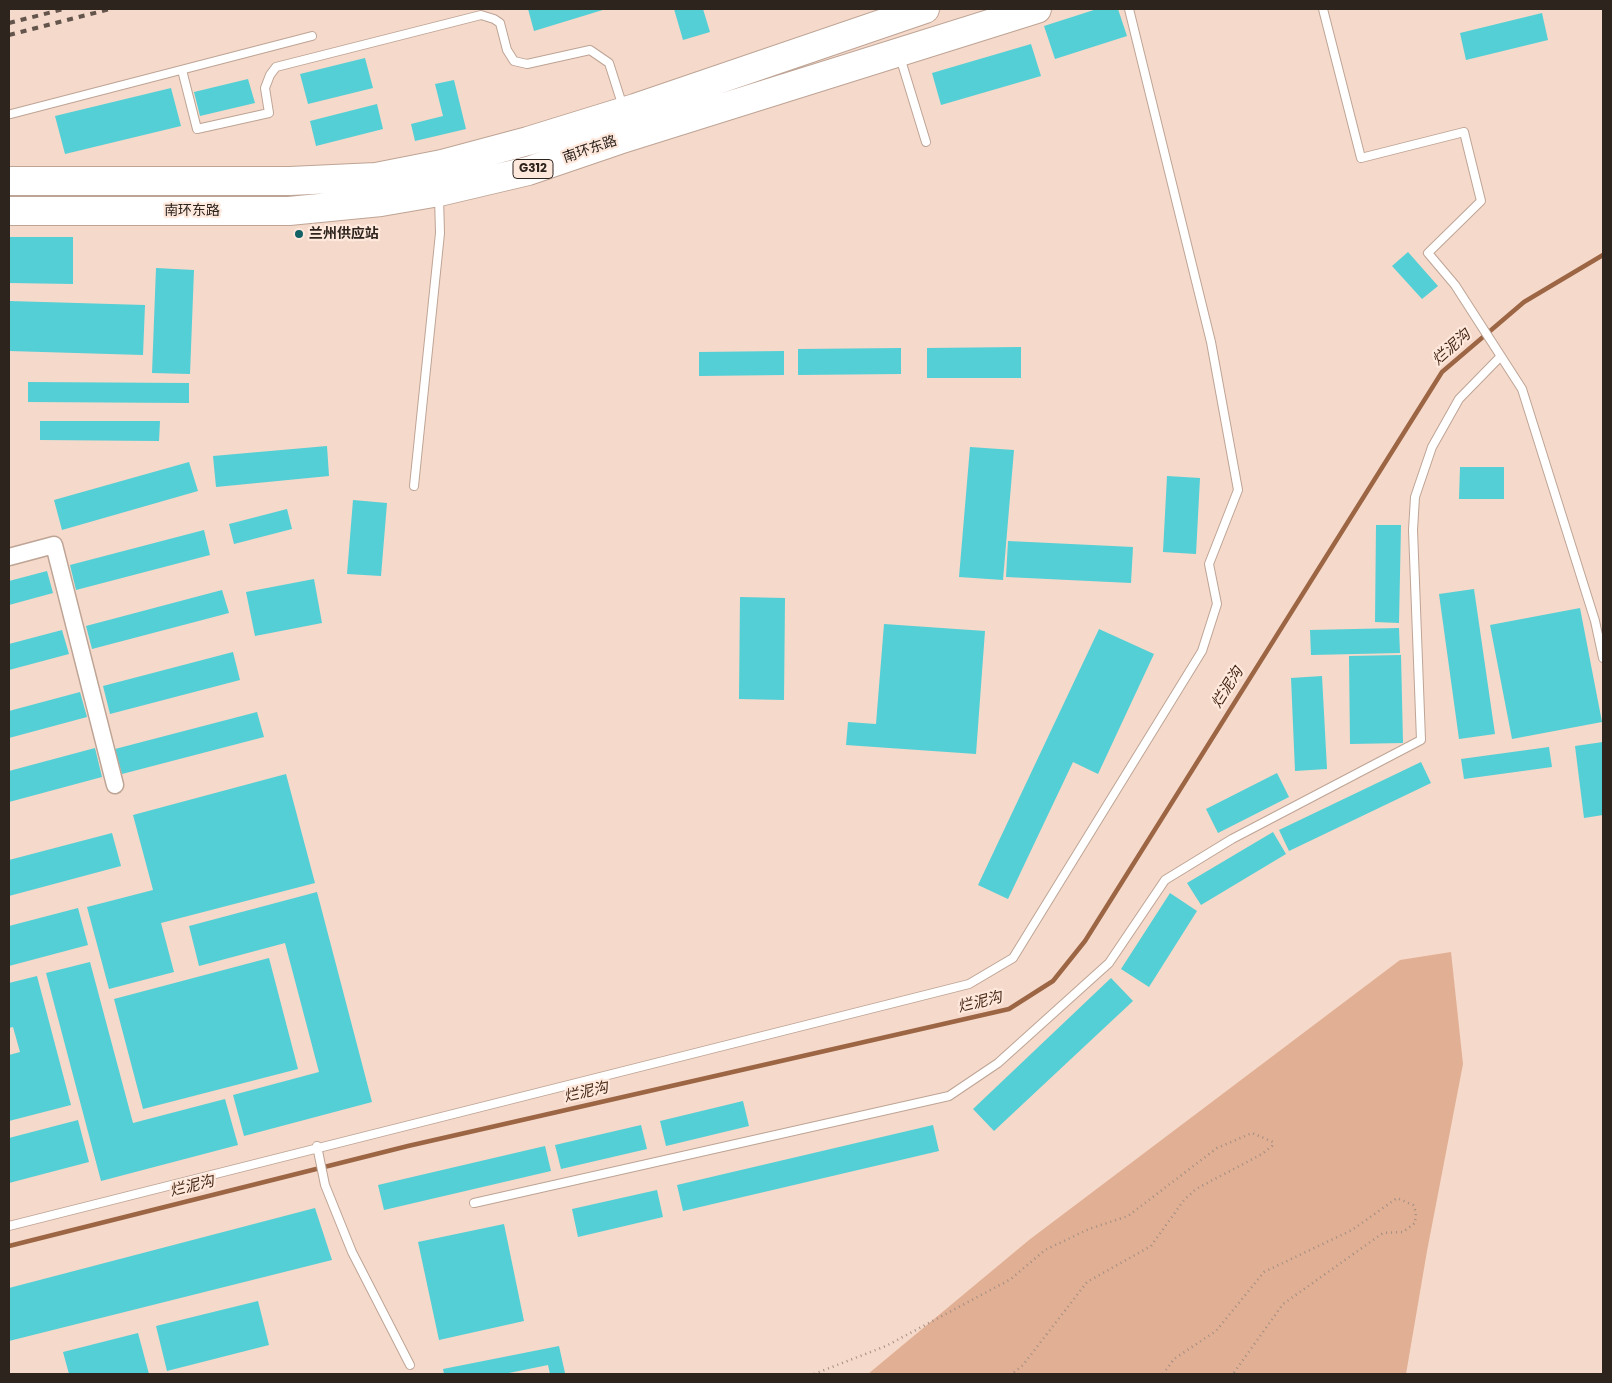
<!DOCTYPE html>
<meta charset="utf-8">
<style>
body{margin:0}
#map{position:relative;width:1612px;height:1383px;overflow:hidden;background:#f5d9ca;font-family:Poppins,sans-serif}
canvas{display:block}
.frame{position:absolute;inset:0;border:10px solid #2e241e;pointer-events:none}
</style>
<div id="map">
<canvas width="1612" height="1383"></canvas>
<div class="frame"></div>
</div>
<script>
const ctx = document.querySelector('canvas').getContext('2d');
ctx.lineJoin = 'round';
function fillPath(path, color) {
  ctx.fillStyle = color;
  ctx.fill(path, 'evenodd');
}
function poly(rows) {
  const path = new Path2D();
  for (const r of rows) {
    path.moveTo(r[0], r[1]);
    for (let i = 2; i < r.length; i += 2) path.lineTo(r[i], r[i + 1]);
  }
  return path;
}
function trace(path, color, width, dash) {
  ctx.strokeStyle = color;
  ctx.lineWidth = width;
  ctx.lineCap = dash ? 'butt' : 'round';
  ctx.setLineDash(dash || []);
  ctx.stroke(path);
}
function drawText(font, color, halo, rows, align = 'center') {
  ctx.font = font + ' Poppins,"Noto Sans SC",sans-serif';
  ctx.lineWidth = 4.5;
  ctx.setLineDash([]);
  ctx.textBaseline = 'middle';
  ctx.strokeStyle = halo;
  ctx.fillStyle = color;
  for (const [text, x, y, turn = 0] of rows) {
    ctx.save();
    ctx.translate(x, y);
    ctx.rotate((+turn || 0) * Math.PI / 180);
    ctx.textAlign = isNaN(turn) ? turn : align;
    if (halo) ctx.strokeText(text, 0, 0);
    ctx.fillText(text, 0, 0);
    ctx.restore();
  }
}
fillPath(poly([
 [1451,952,1463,1064,1427,1251,1406,1374,868,1374,1029,1240,1400,960]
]), '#e1af93');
trace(poly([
 [9,1246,408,1146,1009,1009,1053,981,1085,941,1442,372,1524,302,1603,255]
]), '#9c6544', 4.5);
fillPath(poly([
 [528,9,606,9,534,31],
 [674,9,703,9,710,32,683,40],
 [1097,9,1118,9,1127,36,1055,59,1044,26],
 [1542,13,1548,40,1466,60,1460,33],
 [1031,44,1041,76,941,105,932,73],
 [365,58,373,88,308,104,300,74],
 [248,79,255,103,200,116,194,92],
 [454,80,466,129,415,141,411,124,443,116,435,84],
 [171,88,181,126,65,154,55,116],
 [377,104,383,129,316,146,310,121],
 [9,237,73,237,73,284,9,283],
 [1408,252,1438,286,1422,299,1392,266],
 [156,268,194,270,190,374,152,373],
 [9,301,145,305,143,355,9,351],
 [1021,347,1021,378,927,378,927,348],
 [901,348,901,374,798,375,798,349],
 [784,351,784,375,699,376,699,352],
 [28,382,189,383,189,403,28,402],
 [40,421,160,421,159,441,40,440],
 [327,446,329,476,216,487,213,456],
 [970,447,1014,450,1003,580,959,577],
 [189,462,198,491,62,530,54,500],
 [1460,467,1504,467,1504,499,1459,499],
 [1167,476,1200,478,1196,554,1163,552],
 [353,500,387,503,381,576,347,574],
 [287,509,292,529,234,544,229,524],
 [1376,525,1401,525,1399,623,1375,622],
 [204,530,210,555,76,590,70,565],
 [1008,541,1133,547,1131,583,1006,577],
 [47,571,53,593,9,605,9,581],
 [314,579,322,623,255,636,246,592],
 [1474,589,1495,734,1459,739,1439,594],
 [222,590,229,613,92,649,86,626],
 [740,597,785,598,784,700,739,699],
 [1580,608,1602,722,1512,739,1490,625],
 [884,624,985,631,976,754,846,745,848,722,876,724],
 [1399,628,1400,653,1311,655,1310,630],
 [1099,629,1154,654,1098,774,1073,762,1008,899,978,885],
 [62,630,69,654,9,670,9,644],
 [233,652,240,680,110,714,103,686],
 [1401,655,1403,743,1350,744,1349,656],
 [1322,676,1327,769,1295,771,1291,678],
 [80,692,87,717,9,738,9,711],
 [257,712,264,737,122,774,115,749],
 [1603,742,1603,815,1584,818,1575,746],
 [1549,747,1552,767,1464,779,1461,759],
 [95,748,102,777,9,802,9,771],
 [1421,762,1431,783,1289,851,1279,830],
 [1277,773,1289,797,1218,833,1206,809],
 [286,774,315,883,161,923,174,972,109,989,87,907,153,890,133,815],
 [1273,832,1286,854,1201,905,1187,883],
 [112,833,121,866,9,896,9,860],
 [317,892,372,1102,244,1136,233,1095,319,1072,285,943,199,966,189,926],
 [1170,893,1197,911,1149,987,1121,969],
 [78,908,88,945,9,966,9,926],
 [269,958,298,1069,143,1109,114,999],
 [90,962,133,1123,225,1099,238,1145,101,1181,46,973],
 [37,976,71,1105,9,1121,9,1055,20,1052,13,1027,9,1028,9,983],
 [1111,978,1133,1001,994,1131,973,1109],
 [743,1101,749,1126,666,1146,660,1121],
 [78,1120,89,1162,9,1183,9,1138],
 [641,1125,647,1149,561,1169,555,1145],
 [933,1125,939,1151,683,1211,677,1185],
 [545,1146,551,1171,384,1210,378,1185],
 [657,1190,663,1217,578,1237,572,1209],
 [315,1208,332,1260,9,1341,9,1288],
 [504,1224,524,1321,439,1340,418,1242],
 [258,1301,269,1345,167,1371,156,1326],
 [138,1333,149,1374,69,1374,63,1352],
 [559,1346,565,1373,550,1374,548,1365,504,1374,444,1374,443,1369]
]), '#53cfd5');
const lane = poly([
 [1323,9,1361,158,1464,132,1481,201,1428,253,1455,285,1522,389,1595,621,1603,658],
 [900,57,926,142],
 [182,70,197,129,269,113,265,88,270,75,276,67,481,15,494,19,500,23,507,50,514,61,527,64,590,50,609,63,623,107],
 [11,114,312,36],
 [414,486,440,233,439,197],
 [317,1146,325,1185,352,1252,410,1365],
 [474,1203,949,1096,998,1063,1109,963,1165,880,1232,839,1421,740,1413,530,1415,497,1432,447,1459,399,1501,356],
 [9,1226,969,984,1013,958,1202,651,1217,604,1209,564,1238,490,1211,342,1129,9]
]);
const street = poly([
 [9,557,54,545,115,785]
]);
const highway = poly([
 [9,181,290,181,376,177,442,164,528,141,635,108,925,9],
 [9,211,289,211,381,202,439,192,528,171,619,140,1037,9]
]);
trace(lane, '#bea495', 10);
trace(street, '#bea495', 19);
trace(highway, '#bea495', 30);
trace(poly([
 [814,1374,886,1346,1011,1279,1045,1250,1089,1229,1128,1216,1217,1148,1252,1133,1273,1142,1272,1146,1262,1154,1196,1189,1184,1200,1151,1246,1087,1282,1023,1365,1012,1374],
 [1163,1374,1174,1359,1216,1331,1264,1272,1352,1230,1397,1198,1413,1205,1416,1212,1415,1223,1403,1232,1383,1233,1283,1304,1233,1374]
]), '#a28e82', 2.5, [1, 4]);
trace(lane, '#fff', 8);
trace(street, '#fff', 16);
trace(highway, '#fff', 28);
trace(poly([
 [9,23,64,9],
 [9,35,110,9]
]), '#63554c', 4, [6, 6]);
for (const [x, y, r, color] of [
 [299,234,5,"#126266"]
]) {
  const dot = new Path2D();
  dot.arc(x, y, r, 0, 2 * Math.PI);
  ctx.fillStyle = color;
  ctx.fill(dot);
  trace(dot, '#fee8dc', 2);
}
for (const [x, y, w] of [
 [533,169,40]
]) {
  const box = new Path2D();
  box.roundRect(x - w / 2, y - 9.5, w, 19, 4);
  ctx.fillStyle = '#fee8dc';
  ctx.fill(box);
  trace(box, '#2e241e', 1);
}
drawText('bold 12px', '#2e241e', null, [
 ["G312",533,169]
]);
drawText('14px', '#2e241e', '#fee8dc', [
 ["南环东路",590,150,-19],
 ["南环东路",192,211]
]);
drawText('bold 14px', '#2e241e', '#fee8dc', [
 ["兰州供应站",309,234]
], 'left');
drawText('italic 15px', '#442512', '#fee8dc', [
 ["烂泥沟",1452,348,-42],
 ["烂泥沟",1228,688,-58],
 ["烂泥沟",980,1003,-14],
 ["烂泥沟",586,1093,-13],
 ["烂泥沟",192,1187,-14]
]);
</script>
